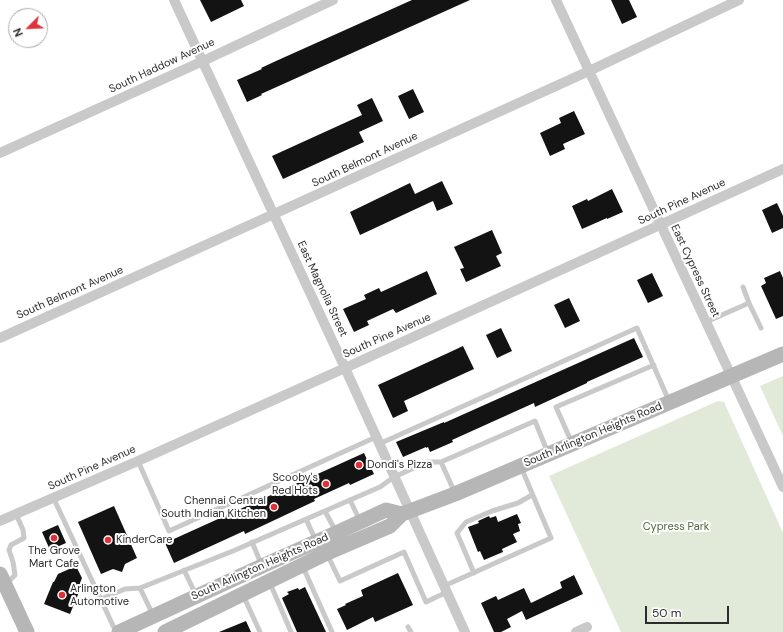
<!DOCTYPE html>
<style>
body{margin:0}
#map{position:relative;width:783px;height:632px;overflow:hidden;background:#fff;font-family:"DM Sans",sans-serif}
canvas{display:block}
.north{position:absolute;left:8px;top:8px;width:40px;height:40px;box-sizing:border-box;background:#fff;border:1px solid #ababab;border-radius:50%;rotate:246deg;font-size:11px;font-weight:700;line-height:16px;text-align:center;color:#2c2c2c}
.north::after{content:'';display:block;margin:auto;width:14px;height:18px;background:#df3238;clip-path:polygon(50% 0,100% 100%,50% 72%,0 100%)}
.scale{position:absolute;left:645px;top:606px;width:84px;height:18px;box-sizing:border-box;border:2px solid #2c2c2c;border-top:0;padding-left:5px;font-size:12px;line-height:14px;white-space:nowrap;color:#2c2c2c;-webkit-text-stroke:3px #fff;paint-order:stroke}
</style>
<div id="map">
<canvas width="783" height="632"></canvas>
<div class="north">N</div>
<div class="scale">50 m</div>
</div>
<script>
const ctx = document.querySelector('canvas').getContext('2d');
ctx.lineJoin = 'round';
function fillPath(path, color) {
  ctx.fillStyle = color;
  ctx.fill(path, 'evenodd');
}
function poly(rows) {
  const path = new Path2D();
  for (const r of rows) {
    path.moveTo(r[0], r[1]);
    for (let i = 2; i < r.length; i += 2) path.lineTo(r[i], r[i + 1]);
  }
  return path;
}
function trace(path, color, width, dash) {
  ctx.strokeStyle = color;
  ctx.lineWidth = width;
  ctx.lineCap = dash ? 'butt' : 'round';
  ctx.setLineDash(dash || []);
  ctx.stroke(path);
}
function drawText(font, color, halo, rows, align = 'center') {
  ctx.font = font + ' "DM Sans",sans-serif';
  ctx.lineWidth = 4;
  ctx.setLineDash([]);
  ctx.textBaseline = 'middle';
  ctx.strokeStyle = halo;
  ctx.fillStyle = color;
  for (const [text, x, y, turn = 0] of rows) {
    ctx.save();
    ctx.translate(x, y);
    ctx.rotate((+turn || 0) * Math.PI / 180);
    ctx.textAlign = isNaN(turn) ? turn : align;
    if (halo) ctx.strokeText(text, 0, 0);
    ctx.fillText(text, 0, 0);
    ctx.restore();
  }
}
fillPath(poly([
 [783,376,783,436,760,386],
 [718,401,724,402,783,533,783,632,621,632,549,476]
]), '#e1e9d9');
fillPath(poly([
 [200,0,241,0,244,6,211,22],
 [412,0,470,0,261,94,262,95,247,102,237,80,262,69,261,68,276,61],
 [611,0,629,0,637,17,622,24],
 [413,89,424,112,409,119,398,96],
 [372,98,383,121,359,132,364,142,283,179,272,156,362,115,357,105],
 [574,111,585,134,563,144,565,149,550,156,540,133,561,123,559,118],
 [442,181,453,204,437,211,433,201,360,235,350,212,410,183,415,194],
 [612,189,623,212,607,219,607,218,582,229,572,206,587,199,588,201],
 [777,203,783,216,783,228,772,233,762,210],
 [492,230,502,253,496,256,501,266,466,282,460,269,464,268,454,247],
 [427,271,437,294,396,313,393,309,367,321,369,325,354,332,343,309,366,299,364,295,379,288,381,292],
 [780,271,783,278,783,316,776,319,761,286,766,283,764,278],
 [652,273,663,296,648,303,637,280],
 [569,298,580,321,565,328,554,305],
 [501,328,512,351,497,358,486,335],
 [634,338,643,357,587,382,587,383,535,407,534,403,452,440,453,442,430,452,428,447,426,448,426,447,403,457,396,442,444,422,444,423],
 [463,346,474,369,404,401,408,411,393,418,378,385,448,353],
 [364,453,374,474,350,485,349,483,314,499,315,501,245,534,244,531,174,563,165,543],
 [114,506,137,558,125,564,122,572,113,569,101,574,78,522],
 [517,514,521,523,518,524,520,531,513,534,517,542,502,549,503,552,484,560,480,551,478,552,468,527,479,523,478,521,489,516,490,518,496,516,498,522],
 [58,525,66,543,50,550,42,532],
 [76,566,82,578,77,591,79,592,70,614,44,604,53,582,54,582,58,574],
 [398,573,413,605,375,622,373,617,347,630,337,609,346,605,345,604,363,596,361,590],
 [574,575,583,594,526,620,522,611,507,619,511,627,501,632,494,632,481,603,496,596,498,600,524,588,531,603,562,588,560,582],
 [305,587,326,632,297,632,282,598,289,594,287,592,298,588,299,590],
 [246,621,251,632,219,632]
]), '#131313');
trace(poly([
 [743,287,749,303],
 [706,322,749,303,761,328],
 [572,443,556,407,654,365],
 [379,444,637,328,669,401],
 [138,461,169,531,376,437],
 [455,493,441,462,535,421,548,453],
 [53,497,116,632],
 [350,500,360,521],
 [325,511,336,532],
 [306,519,316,541],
 [252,542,262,566],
 [327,554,340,581,404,552,426,602,447,592],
 [303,567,332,632],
 [184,570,196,595],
 [474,573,457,533,466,522,492,511,518,503,532,495],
 [270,583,291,632],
 [6,584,15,575,13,562,9,550,11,545,24,538,23,530,16,514],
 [444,586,551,538,521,467],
 [243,595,260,632],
 [101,599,125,589,140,588],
 [153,615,140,588,233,551,350,500,380,487,394,477,427,462,441,462],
 [408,627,411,632]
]), '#c9c9c9', 5);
trace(poly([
 [174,0,345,368,465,632],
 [556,0,783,487],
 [0,153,203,61,333,0],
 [0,338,274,214,589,71,739,0],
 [0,521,138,461,345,368,783,169],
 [576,632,587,627]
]), '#c9c9c9', 10);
trace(poly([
 [0,574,27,632],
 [119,632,262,566,336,533,386,510,402,514],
 [165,632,327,553,390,526,402,514,455,494,783,354]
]), '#b6b6b6', 15);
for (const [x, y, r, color] of [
 [359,465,4,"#df3238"],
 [326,484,4,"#df3238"],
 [274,507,4,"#df3238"],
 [54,538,4,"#df3238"],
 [108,540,4,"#df3238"],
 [62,595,4,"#df3238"]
]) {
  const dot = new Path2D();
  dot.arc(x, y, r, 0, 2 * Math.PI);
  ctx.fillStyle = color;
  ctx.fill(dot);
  trace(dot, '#fff', 1.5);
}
drawText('11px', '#2c2c2c', '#fff', [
 ["South Haddow Avenue",162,66,-25],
 ["South Belmont Avenue",365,160,-25],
 ["South Pine Avenue",682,202,-25],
 ["East Cypress Street",695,271,65],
 ["East Magnolia Street",322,289,65],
 ["South Belmont Avenue",70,293,-24],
 ["South Pine Avenue",387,336,-24],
 ["South Arlington Heights Road",593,435,-23],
 ["South Pine Avenue",92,468,-24],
 ["South Arlington Heights Road",260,567,-24]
]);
drawText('11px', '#2c2c2c', '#fff', [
 ["Dondi's Pizza",367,465],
 ["Scooby's",318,478,"right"],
 ["Red Hots",318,491,"right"],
 ["Chennai Central",266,501,"right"],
 ["South Indian Kitchen",266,514,"right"],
 ["KinderCare",116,540],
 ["The Grove",54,551,"center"],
 ["Mart Cafe",54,564,"center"],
 ["Arlington",70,589],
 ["Automotive",70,602]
], 'left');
drawText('11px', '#4d663b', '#fff', [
 ["Cypress Park",676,527]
]);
</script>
